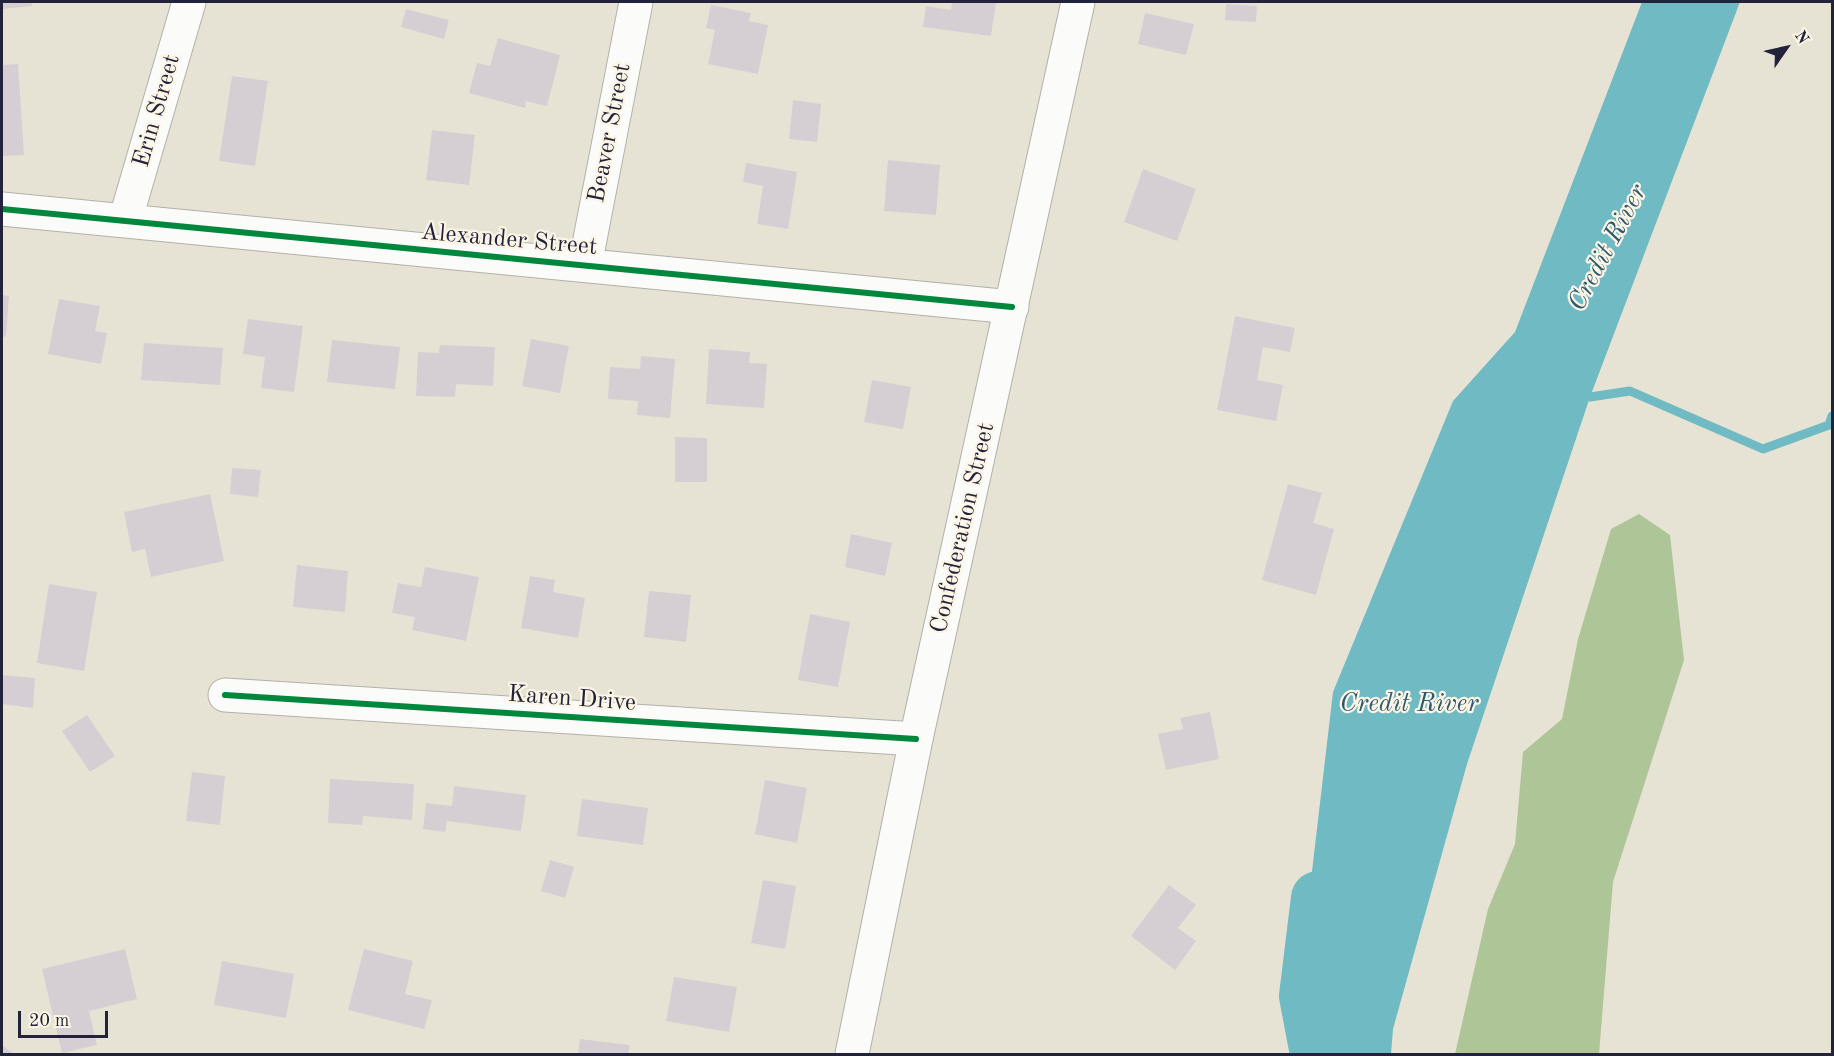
<!DOCTYPE html>
<style>
body{margin:0}
#map{position:relative;width:1834px;height:1056px;overflow:hidden;background:#e7e3d4;font-family:"Old Standard TT",serif}
canvas{display:block}
.frame{position:absolute;inset:0;border:3px solid #22223b;pointer-events:none}
.north{position:absolute;left:1756px;top:18px;width:60px;height:60px;-webkit-text-stroke:4px #fcf5e5;paint-order:stroke;rotate:56deg;font-size:16px;font-weight:700;line-height:24px;text-align:center;color:#22223b}
.north::after{content:'';display:block;margin:auto;width:21px;height:27px;background:#22223b;clip-path:polygon(50% 0,100% 100%,50% 72%,0 100%)}
.scale{position:absolute;left:18px;top:1011px;width:90px;height:27px;box-sizing:border-box;border:3px solid #22223b;border-top:0;padding-left:8px;font-size:18px;line-height:21px;white-space:nowrap;color:#22223b;-webkit-text-stroke:4px #fcf5e5;paint-order:stroke}
</style>
<div id="map">
<canvas width="1834" height="1056"></canvas>
<div class="frame"></div>
<div class="north">N</div>
<div class="scale">20 m</div>
</div>
<script>
const ctx = document.querySelector('canvas').getContext('2d');
ctx.lineJoin = 'round';
function fillPath(path, color) {
  ctx.fillStyle = color;
  ctx.fill(path, 'evenodd');
}
function poly(rows) {
  const path = new Path2D();
  for (const r of rows) {
    path.moveTo(r[0], r[1]);
    for (let i = 2; i < r.length; i += 2) path.lineTo(r[i], r[i + 1]);
  }
  return path;
}
function trace(path, color, width, dash) {
  ctx.strokeStyle = color;
  ctx.lineWidth = width;
  ctx.lineCap = dash ? 'butt' : 'round';
  ctx.setLineDash(dash || []);
  ctx.stroke(path);
}
function drawText(font, color, halo, rows, align = 'center') {
  ctx.font = font + ' "Old Standard TT",serif';
  ctx.lineWidth = 4.5;
  ctx.setLineDash([]);
  ctx.textBaseline = 'middle';
  ctx.strokeStyle = halo;
  ctx.fillStyle = color;
  for (const [text, x, y, turn = 0] of rows) {
    ctx.save();
    ctx.translate(x, y);
    ctx.rotate((+turn || 0) * Math.PI / 180);
    ctx.textAlign = isNaN(turn) ? turn : align;
    if (halo) ctx.strokeText(text, 0, 0);
    ctx.fillText(text, 0, 0);
    ctx.restore();
  }
}
fillPath(poly([
 [1639,514,1670,535,1684,660,1613,882,1599,1054,1455,1054,1488,909,1515,844,1523,752,1562,719,1578,639,1611,529]
]), '#aec597');
fillPath(poly([
 [1642,2,1740,2,1590,397,1467,764,1393,1029,1391,1054,1317,1054,1305,931,1333,692,1453,401,1515,332]
]), '#70bac3');
trace(poly([
 [1590,397,1630,391,1763,449,1829,425,1832,416]
]), '#70bac3', 9);
trace(poly([
 [1317,1054,1306,996,1318,898]
]), '#70bac3', 54);
fillPath(poly([
 [2,2,32,2,32,6,2,9],
 [952,2,996,2,991,36,923,27,926,6,951,10],
 [1226,4,1257,6,1256,22,1225,20],
 [711,5,751,13,749,21,768,25,758,74,708,64,715,30,706,28],
 [406,9,449,20,444,39,401,27],
 [1145,13,1194,24,1186,55,1138,44],
 [498,38,560,55,547,106,526,101,525,108,469,93,477,63,490,66],
 [18,64,24,155,2,156,2,65],
 [232,76,268,81,255,166,219,161],
 [793,100,821,104,817,142,789,139],
 [432,130,475,135,469,185,426,180],
 [888,160,940,165,936,215,884,211],
 [746,163,797,172,788,229,757,224,763,186,743,182],
 [1143,169,1196,189,1177,241,1124,222],
 [2,295,9,296,6,337,2,336],
 [59,299,100,306,95,331,107,333,101,364,48,354],
 [1235,316,1295,328,1290,352,1263,347,1257,380,1283,385,1276,421,1217,410],
 [248,319,303,326,294,392,261,388,265,357,243,354],
 [531,339,569,346,560,393,522,386],
 [332,340,400,347,395,389,327,382],
 [144,343,223,348,220,385,141,380],
 [440,345,495,347,493,386,456,384,455,397,416,396,418,352,439,353],
 [709,349,750,352,749,363,767,364,764,408,706,404],
 [641,356,675,359,670,418,637,415,638,401,608,399,610,367,640,369],
 [872,380,911,387,903,429,864,422],
 [675,437,707,438,707,482,675,482],
 [232,468,261,470,258,497,230,494],
 [1288,484,1322,493,1313,523,1334,529,1316,595,1262,580],
 [210,494,224,561,151,577,145,549,132,552,124,512],
 [851,534,892,543,885,576,845,567],
 [297,565,348,571,345,612,293,607],
 [425,567,479,577,466,641,412,630,415,617,392,613,398,583,421,587],
 [530,576,555,580,553,592,585,598,578,638,521,628],
 [49,584,97,592,84,671,37,663],
 [649,591,691,595,686,642,644,637],
 [810,614,850,622,838,687,798,680],
 [2,675,35,678,33,708,2,704],
 [1210,712,1219,759,1166,770,1158,734,1183,729,1180,718],
 [87,715,115,756,90,772,62,731],
 [192,772,225,776,220,825,186,821],
 [330,779,414,784,412,820,363,816,362,825,328,823],
 [765,780,807,788,797,843,755,834],
 [454,786,526,795,521,831,447,821,445,832,423,829,426,803,452,806],
 [582,799,648,808,643,845,577,836],
 [550,860,574,867,565,898,541,891],
 [763,880,796,886,785,949,751,943],
 [1169,885,1196,905,1178,928,1196,941,1175,970,1131,936],
 [125,949,137,999,89,1011,97,1045,62,1053,42,969],
 [364,949,413,961,405,994,432,1000,424,1029,348,1010],
 [222,961,294,974,286,1018,214,1005],
 [674,977,737,987,729,1032,666,1021],
 [580,1039,630,1045,628,1054,578,1054],
 [2,1045,14,1054,2,1054]
]), '#d5cfd3');
const minor = poly([
 [2,209,1012,307],
 [125,221,189,2],
 [585,265,636,2],
 [225,695,916,739]
]);
const secondary = poly([
 [852,1054,916,739,1078,2]
]);
trace(minor, '#b2b0a9', 35);
trace(secondary, '#b2b0a9', 35);
trace(minor, '#fbfbf9', 33);
trace(secondary, '#fbfbf9', 33);
trace(poly([
 [2,209,1012,307],
 [225,695,916,739]
]), '#00873e', 6);
drawText('24px', '#22223b', '#fcf5e5', [
 ["Erin Street",157,111,-74],
 ["Beaver Street",610,133,-79],
 ["Alexander Street",509,240,5],
 ["Confederation Street",963,528,-77],
 ["Karen Drive",572,699,4]
]);
drawText('italic 26px', '#2d586f', '#fcf5e5', [
 ["Credit River",1608,248,-62],
 ["Credit River",1409,704]
]);
</script>
